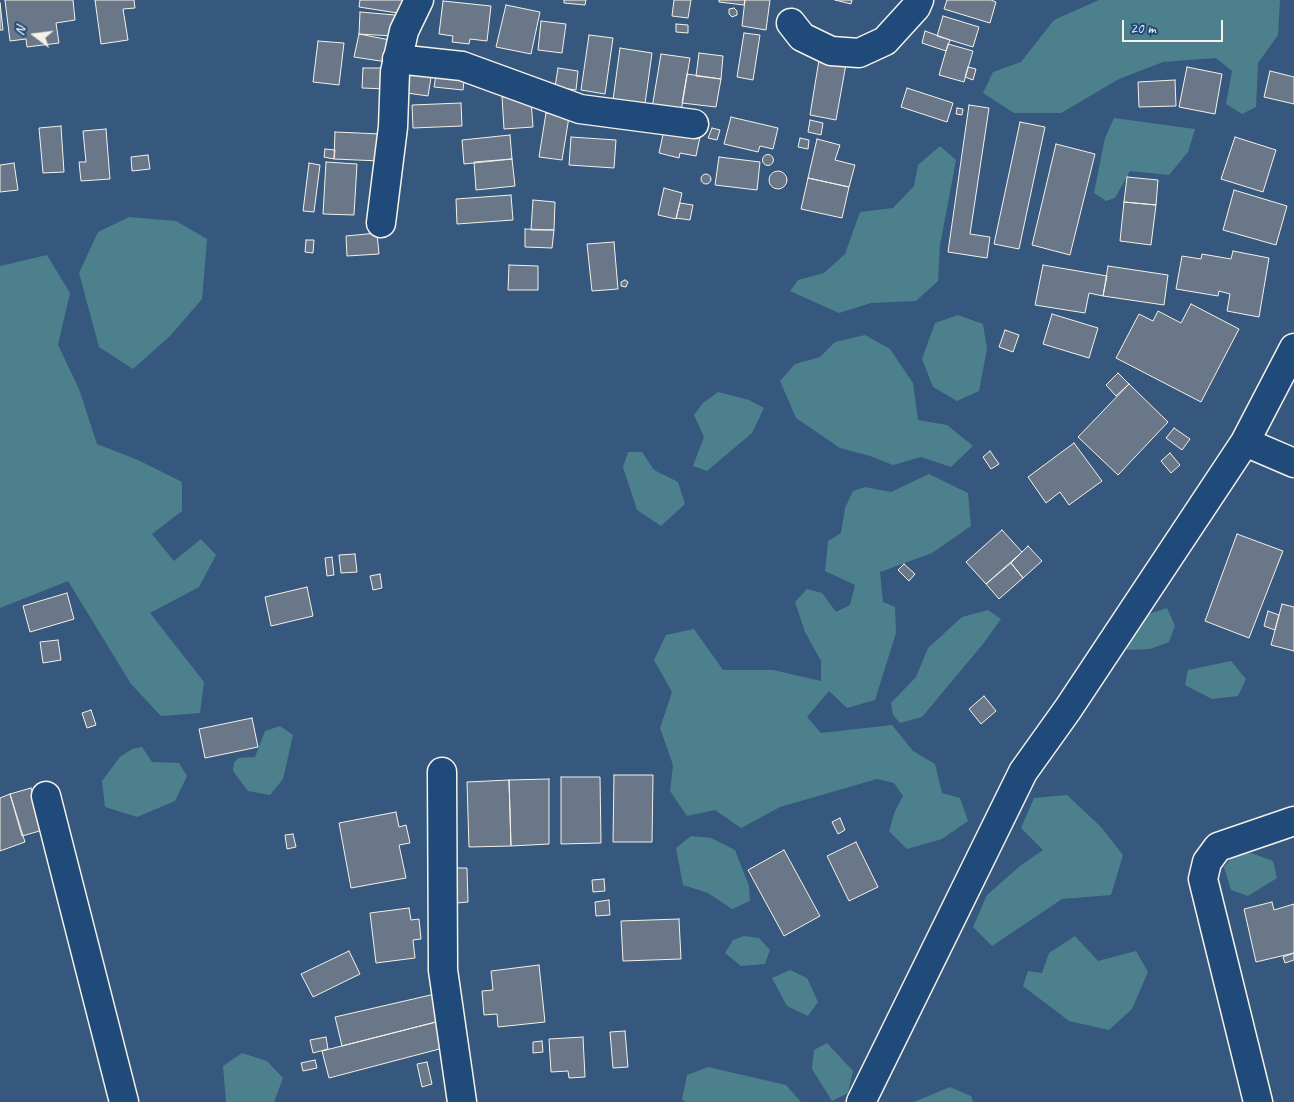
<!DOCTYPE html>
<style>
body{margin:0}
#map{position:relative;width:1294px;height:1102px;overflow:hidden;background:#36587e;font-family:Caveat,sans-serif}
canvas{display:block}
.north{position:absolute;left:10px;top:10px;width:50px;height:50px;-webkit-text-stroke:4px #1f4a7a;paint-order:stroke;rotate:285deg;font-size:14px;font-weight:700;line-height:20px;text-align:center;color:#f4f1e8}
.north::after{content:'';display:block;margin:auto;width:18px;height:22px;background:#f4f1e8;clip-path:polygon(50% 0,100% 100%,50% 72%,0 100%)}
.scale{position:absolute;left:1122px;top:20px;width:101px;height:22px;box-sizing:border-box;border:2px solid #f4f1e8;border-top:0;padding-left:6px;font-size:15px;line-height:18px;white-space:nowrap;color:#f4f1e8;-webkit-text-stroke:4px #1f4a7a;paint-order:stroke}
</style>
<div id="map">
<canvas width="1294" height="1102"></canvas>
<div class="north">N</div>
<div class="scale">20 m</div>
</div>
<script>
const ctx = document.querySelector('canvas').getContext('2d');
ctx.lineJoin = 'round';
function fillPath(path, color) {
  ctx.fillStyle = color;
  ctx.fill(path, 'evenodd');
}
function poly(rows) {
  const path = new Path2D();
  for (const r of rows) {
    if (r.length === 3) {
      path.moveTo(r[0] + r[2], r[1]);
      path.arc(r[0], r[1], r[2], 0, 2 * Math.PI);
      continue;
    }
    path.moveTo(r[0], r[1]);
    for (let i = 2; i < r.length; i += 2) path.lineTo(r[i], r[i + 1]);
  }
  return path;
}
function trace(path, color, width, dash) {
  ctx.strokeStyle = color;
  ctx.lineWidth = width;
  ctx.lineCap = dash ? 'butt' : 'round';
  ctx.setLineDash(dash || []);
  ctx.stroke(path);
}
fillPath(poly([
 [1099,0,1280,0,1278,35,1258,63,1256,107,1242,114,1226,104,1232,71,1216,58,1163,62,1119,79,1061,113,1014,113,983,93,993,72,1021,62,1054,20],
 [1114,118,1195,129,1188,152,1169,175,1130,171,1115,198,1106,201,1094,193,1105,138],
 [940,146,956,160,940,245,938,281,916,301,871,303,839,313,790,291,798,280,824,273,845,254,860,212,893,208,914,186,918,165],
 [129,217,176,221,207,239,202,299,170,336,133,369,99,347,79,273,98,232],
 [47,255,70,293,58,345,79,389,97,444,138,460,182,482,182,511,152,534,174,561,201,539,216,555,199,587,150,613,204,682,200,713,161,716,131,684,68,581,0,608,0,266],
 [958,315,983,324,987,349,979,391,957,401,933,387,922,359,935,323],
 [865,335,890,349,913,383,918,420,947,425,973,446,951,467,921,457,893,465,870,456,840,448,796,418,780,381,795,364,820,357,835,342],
 [718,392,749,400,764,408,752,433,707,471,693,466,704,437,694,415,703,403],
 [628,452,642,452,654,470,678,482,685,504,661,526,637,510,623,467],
 [929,474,968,493,971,526,932,553,880,572,883,602,895,607,896,633,875,700,847,708,829,691,807,717,821,733,892,725,913,751,935,764,942,793,960,798,968,821,942,839,907,849,889,831,895,811,903,796,894,783,877,779,780,807,741,828,715,810,687,816,670,791,673,765,660,728,672,692,654,660,666,635,694,629,723,670,773,670,821,681,821,661,805,632,795,602,807,589,822,593,836,612,850,605,855,585,825,571,828,541,841,533,845,508,853,491,865,487,891,492],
 [1167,608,1175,626,1169,642,1150,649,1127,650,1128,636,1139,617],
 [988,610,1001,619,983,644,922,717,900,723,893,715,891,703,916,677,928,648,962,617],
 [1231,661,1246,679,1238,696,1212,699,1185,685,1188,670],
 [280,726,293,735,283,779,270,795,248,791,233,771,234,762,239,758,255,757,265,731],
 [142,747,152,762,179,763,187,776,175,801,137,817,105,807,102,781,120,757,132,749],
 [1067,795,1101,827,1123,855,1111,895,1062,899,992,946,973,927,987,895,1020,866,1043,850,1021,828,1034,798],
 [691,836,711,838,735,850,749,886,750,901,732,909,708,893,683,885,676,848],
 [1251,853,1273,861,1277,878,1248,896,1231,890,1224,867,1233,856],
 [744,936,759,938,770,950,765,964,741,966,725,953,733,940],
 [1075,936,1098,961,1136,951,1148,972,1132,1009,1109,1030,1069,1021,1023,986,1028,971,1042,973,1049,953],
 [790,970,807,978,818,1002,808,1016,787,1006,772,978],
 [827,1043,853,1071,848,1093,832,1101,812,1069,814,1050],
 [242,1053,267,1061,283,1078,274,1102,226,1102,223,1066],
 [708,1067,786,1085,801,1102,685,1102,682,1099,687,1075],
 [950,1087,971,1096,973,1102,914,1102]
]), '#4c808c');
const building = poly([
 [5,0,73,0,75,20,56,23,59,43,27,47,26,39,10,41,5,0],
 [95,0,134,0,135,8,123,9,128,40,101,44,95,0],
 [360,0,406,0,404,14,359,7,360,0],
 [564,0,586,0,585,5,564,3,564,0],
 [674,0,691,0,688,18,672,16,674,0],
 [719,0,745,0,744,5,719,2,719,0],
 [745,0,770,0,766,30,742,26,745,0],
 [835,0,852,0,851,4,835,0],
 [947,0,991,0,996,2,990,23,944,9,947,0],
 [443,1,491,6,487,41,470,39,469,44,452,42,453,36,439,34,443,1],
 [0,3,3,30,0,30,0,3],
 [506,5,540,12,531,54,496,47,506,5],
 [734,8,737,11,737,15,732,17,729,14,729,9,734,8],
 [360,12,395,15,393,36,359,34,360,12],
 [943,16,979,27,973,47,937,36,943,16],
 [541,21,566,24,562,53,538,50,541,21],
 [676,24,688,25,688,33,676,32,676,24],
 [925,31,950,40,946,51,922,43,925,31],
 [744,33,760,35,753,80,737,77,744,33],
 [359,34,390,40,387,62,354,57,359,34],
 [589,35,613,38,605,94,581,90,589,35],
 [318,41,344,43,339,85,313,82,318,41],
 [948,44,973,51,964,82,939,75,948,44],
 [620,48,652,53,645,104,613,100,620,48],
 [699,53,723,56,721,79,696,76,699,53],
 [661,54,690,58,681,112,652,108,661,54],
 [819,60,846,64,836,120,810,115,819,60],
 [411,67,432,71,428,96,407,93,411,67],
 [968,67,976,69,973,80,965,77,968,67],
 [1187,67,1222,74,1215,114,1179,107,1187,67],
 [363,68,387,68,386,89,362,88,363,68],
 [558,68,578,71,576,90,555,87,558,68],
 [437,69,465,72,463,90,434,87,437,69],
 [1270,71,1294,77,1294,104,1264,97,1270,71],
 [687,74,721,79,716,107,682,103,687,74],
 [1175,80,1176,106,1139,107,1138,82,1175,80],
 [907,88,953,103,947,122,901,107,907,88],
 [519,96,531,100,533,127,504,129,502,97,519,96],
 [461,103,462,126,413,128,412,105,461,103],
 [969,105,989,108,970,234,990,237,987,258,948,252,969,105],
 [957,108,963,109,962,115,956,114,957,108],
 [546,113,569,117,562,160,539,157,546,113],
 [731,117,778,128,773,149,760,146,758,152,724,144,731,117],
 [810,120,823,123,821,135,808,132,810,120],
 [1020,122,1045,127,1019,249,994,244,1020,122],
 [61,126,64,172,43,173,39,128,61,126],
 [712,128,720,130,717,140,708,138,712,128],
 [106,129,110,179,81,181,79,162,86,162,83,131,106,129],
 [664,130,700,137,696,156,680,153,679,158,659,153,664,130],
 [335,132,381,134,380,161,334,159,335,132],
 [510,135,512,159,464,164,462,140,510,135],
 [571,137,616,140,614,168,569,165,571,137],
 [1235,137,1276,150,1263,192,1221,179,1235,137],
 [800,138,809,140,808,149,798,147,800,138],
 [817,139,840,145,835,160,855,165,849,187,808,178,817,139],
 [1056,144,1095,154,1070,255,1032,245,1056,144],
 [325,149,335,150,334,159,324,157,325,149],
 [768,160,5.5],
 [148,155,150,169,132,171,131,157,148,155],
 [719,157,760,162,757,190,715,185,719,157],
 [512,159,515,186,476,190,474,162,512,159],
 [326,162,357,164,354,215,323,214,326,162],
 [14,163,18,190,0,192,0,165,14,163],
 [309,163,320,165,314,212,303,211,309,163],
 [778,180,9],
 [706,179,5],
 [1127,177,1158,180,1156,205,1124,202,1127,177],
 [808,178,849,187,842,218,801,209,808,178],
 [664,188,682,193,676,219,658,215,664,188],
 [1234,190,1287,206,1276,245,1223,230,1234,190],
 [511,195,513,220,457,224,456,199,511,195],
 [533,200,555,202,554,230,531,230,533,200],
 [1124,202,1156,205,1151,245,1120,241,1124,202],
 [680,203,693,205,690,220,676,218,680,203],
 [525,229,554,230,552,248,525,247,525,229],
 [377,233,379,254,347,256,346,236,377,233],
 [306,240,314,240,313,253,305,252,306,240],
 [614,242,618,289,592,291,587,244,614,242],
 [1233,251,1269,258,1259,317,1227,311,1230,294,1219,291,1218,296,1176,289,1182,256,1201,259,1202,254,1231,259,1233,251],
 [509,265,538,266,538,290,508,290,509,265],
 [1043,265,1107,276,1103,296,1089,293,1085,313,1035,305,1043,265],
 [1108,266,1168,275,1164,305,1103,296,1108,266],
 [625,280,628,282,626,287,621,286,621,282,625,280],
 [1191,304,1239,329,1201,402,1116,358,1139,314,1153,321,1158,311,1181,323,1191,304],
 [1052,314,1098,328,1089,358,1043,344,1052,314],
 [1005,330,1019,335,1013,352,999,347,1005,330],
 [1118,373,1129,384,1116,396,1106,385,1118,373],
 [1129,384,1168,422,1118,475,1078,437,1129,384],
 [1174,428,1190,439,1182,450,1166,438,1174,428],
 [1074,443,1102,481,1069,505,1060,492,1046,503,1028,477,1074,443],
 [990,451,999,464,991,469,983,457,990,451],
 [1170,453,1180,465,1171,473,1161,461,1170,453],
 [1002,530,1022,552,986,584,966,562,1002,530],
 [1237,534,1283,551,1249,638,1205,621,1237,534],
 [1028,546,1042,561,1023,578,1011,563,1028,546],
 [355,554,357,572,341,573,339,555,355,554],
 [332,557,334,575,327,576,325,558,332,557],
 [1011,563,1023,578,999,599,986,584,1011,563],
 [904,564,915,574,909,581,898,570,904,564],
 [380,574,382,588,373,590,370,576,380,574],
 [307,587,313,616,271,626,265,597,307,587],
 [67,593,74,619,30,632,23,606,67,593],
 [1282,604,1294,607,1294,651,1271,645,1282,604],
 [1268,611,1279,615,1275,630,1264,626,1268,611],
 [58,640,61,660,43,663,40,642,58,640],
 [984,696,996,711,981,724,969,709,984,696],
 [91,710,96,725,87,728,82,713,91,710],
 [252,718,258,747,205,758,199,729,252,718],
 [614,775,653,775,652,842,613,842,614,775],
 [561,777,600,777,601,843,561,844,561,777],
 [549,779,549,844,511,846,509,780,549,779],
 [509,780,511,846,469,847,467,782,509,780],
 [31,788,43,830,22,836,10,794,31,788],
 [10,794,25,842,0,851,0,798,10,794],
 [396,812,399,827,406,825,410,843,399,845,406,878,351,888,339,823,396,812],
 [840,818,845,830,838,834,832,822,840,818],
 [293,834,296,847,287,849,285,835,293,834],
 [856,842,878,887,849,901,827,856,856,842],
 [784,850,820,916,784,936,748,870,784,850],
 [456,868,467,868,468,902,457,903,456,868],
 [604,879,605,891,593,892,592,880,604,879],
 [609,900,610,915,596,916,595,902,609,900],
 [1272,902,1274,910,1294,904,1294,953,1256,962,1244,909,1272,902],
 [409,908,411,920,419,919,421,939,413,940,415,958,376,963,370,913,409,908],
 [679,919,681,959,623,961,621,921,679,919],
 [349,951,360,974,313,997,301,974,349,951],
 [1294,953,1294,960,1285,963,1283,957,1294,953],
 [539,965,545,1022,498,1027,497,1014,484,1015,482,991,493,990,491,971,539,965],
 [435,994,440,1021,342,1046,335,1017,435,994],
 [440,1021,447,1047,329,1078,322,1051,440,1021],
 [625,1031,628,1067,613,1068,610,1032,625,1031],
 [326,1037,328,1049,313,1053,310,1040,326,1037],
 [583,1037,585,1077,569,1078,568,1071,551,1072,549,1039,583,1037],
 [542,1041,543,1052,533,1053,533,1042,542,1041],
 [315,1060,317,1068,303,1071,301,1063,315,1060],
 [427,1062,432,1084,422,1087,417,1064,427,1062]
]);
fillPath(building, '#6a7789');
trace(building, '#f4f1e8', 1);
const street = poly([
 [791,23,802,37,831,51,859,53,885,41,916,7,919,0],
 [397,59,462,66,580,109,694,124],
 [381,223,393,127,395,72,404,31,419,0],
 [1245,442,1294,463],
 [442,772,443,970,462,1102],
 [46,796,124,1102],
 [861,1102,1023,772,1068,709,1245,442,1294,348],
 [1258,1102,1203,879,1207,862,1218,847,1294,821]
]);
trace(street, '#f4f1e8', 31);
trace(street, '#1f4a7a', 28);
</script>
